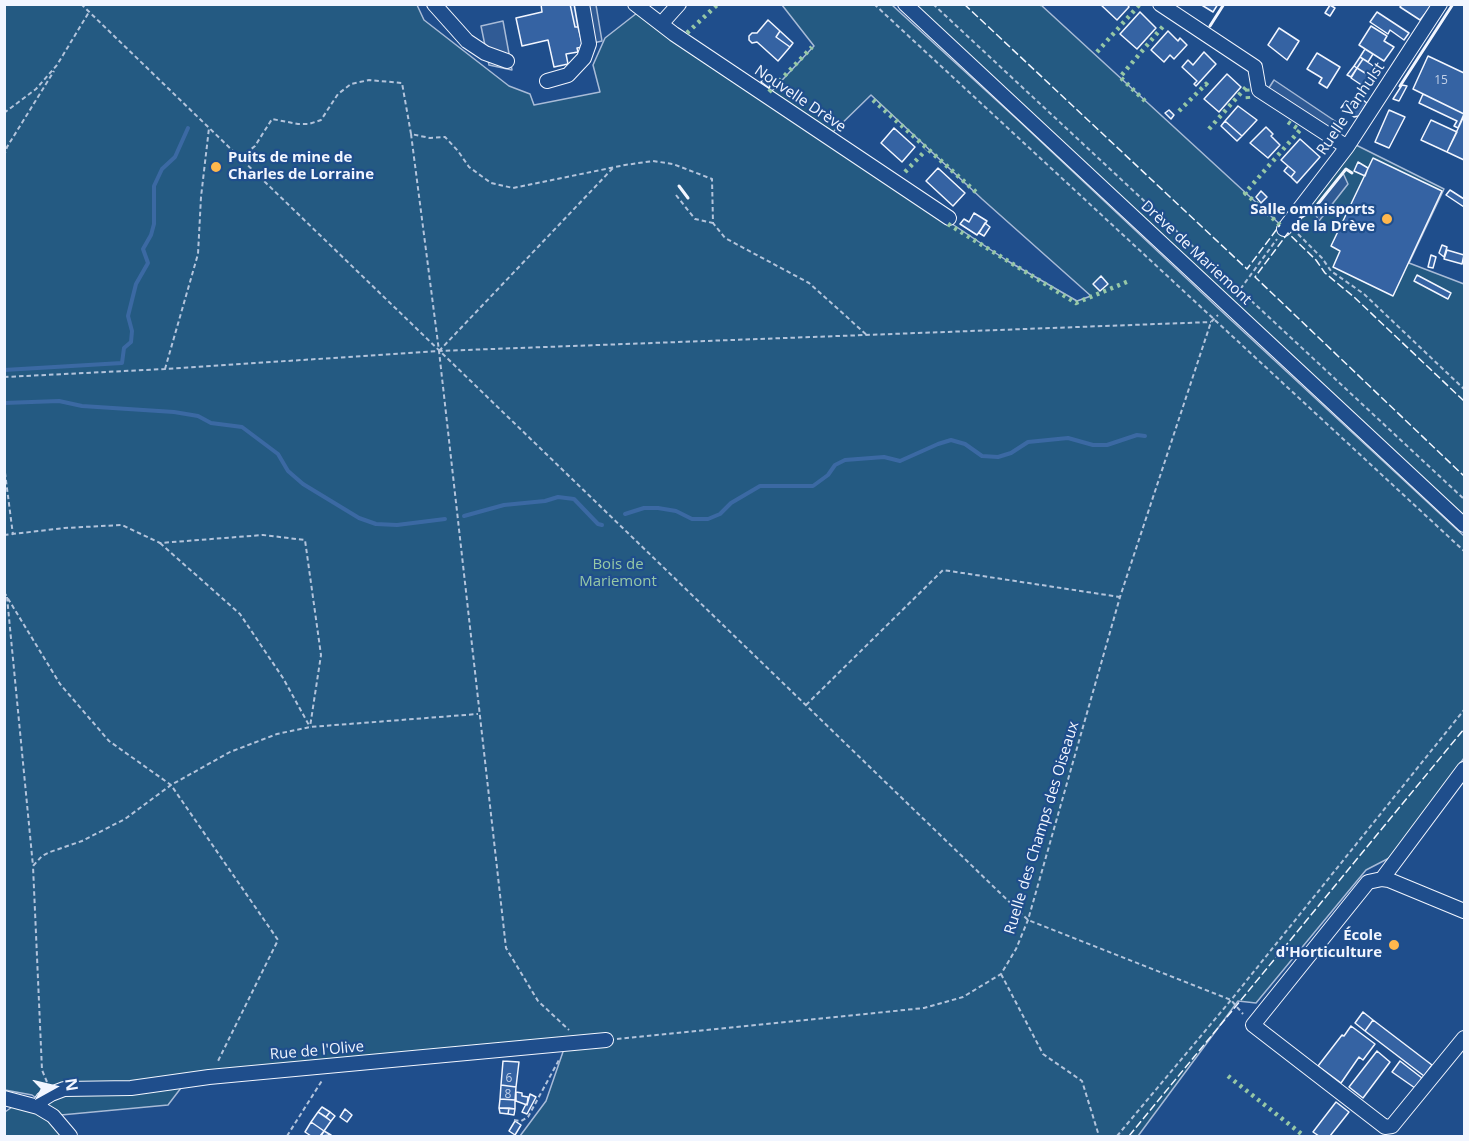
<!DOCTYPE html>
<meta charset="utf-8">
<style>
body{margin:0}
#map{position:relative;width:1469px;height:1141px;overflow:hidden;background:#1f4e8c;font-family:"Open Sans",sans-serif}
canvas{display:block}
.frame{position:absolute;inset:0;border:6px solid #f2f6ff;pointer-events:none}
.north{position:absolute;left:24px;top:1057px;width:60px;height:60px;-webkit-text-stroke:4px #1f4e8c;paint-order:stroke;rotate:82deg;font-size:16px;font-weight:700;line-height:24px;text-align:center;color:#f2f6ff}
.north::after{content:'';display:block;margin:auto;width:21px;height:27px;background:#f2f6ff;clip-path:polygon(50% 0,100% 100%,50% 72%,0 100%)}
</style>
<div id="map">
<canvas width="1469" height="1141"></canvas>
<div class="frame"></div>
<div class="north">N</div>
</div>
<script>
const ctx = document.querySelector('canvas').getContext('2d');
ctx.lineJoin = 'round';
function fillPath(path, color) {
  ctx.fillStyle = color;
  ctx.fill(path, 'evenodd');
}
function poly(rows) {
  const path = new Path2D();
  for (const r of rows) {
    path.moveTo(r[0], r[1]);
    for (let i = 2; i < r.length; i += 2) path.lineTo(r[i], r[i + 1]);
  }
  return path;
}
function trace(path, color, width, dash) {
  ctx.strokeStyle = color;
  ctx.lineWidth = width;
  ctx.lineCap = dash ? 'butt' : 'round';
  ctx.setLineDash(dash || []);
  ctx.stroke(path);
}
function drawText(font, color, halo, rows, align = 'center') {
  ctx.font = font + ' "Open Sans",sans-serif';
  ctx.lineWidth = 4.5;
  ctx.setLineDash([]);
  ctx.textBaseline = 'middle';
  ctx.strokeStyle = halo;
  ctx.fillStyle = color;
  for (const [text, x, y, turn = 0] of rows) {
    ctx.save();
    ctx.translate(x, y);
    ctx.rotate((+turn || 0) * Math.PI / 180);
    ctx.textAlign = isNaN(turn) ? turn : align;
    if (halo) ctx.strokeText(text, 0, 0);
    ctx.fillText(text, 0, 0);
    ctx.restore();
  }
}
const green = poly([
 [4,5,417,5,424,20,509,86,530,94,534,105,600,92,593,65,605,38,637,13,1006,260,1077,301,1091,296,982,199,871,95,833,132,771,92,814,46,782,5,892,5,1018,120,1218,308,1464,536,1464,758,1395,855,1366,870,1256,1003,1238,1001,1138,1136,520,1136,546,1101,565,1046,184,1084,168,1105,61,1115,32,1095,5,1090,4,5],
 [905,5,1041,5,1284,228,1350,142,1444,189,1409,263,1464,284,1464,525,905,5],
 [12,1107,39,1111,65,1136,5,1136,5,1112,12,1107]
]);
fillPath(green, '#245a82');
trace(green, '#a8bbd7', 1.5);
const parking = poly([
 [582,5,596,5,602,41,589,44,582,5],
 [503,21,512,70,489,65,481,26,503,21],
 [1274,80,1338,123,1330,136,1265,94,1274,80],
 [1343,173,1348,184,1319,221,1313,210,1343,173]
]);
fillPath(parking, '#305b95');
trace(parking, '#a8bbd7', 1.5);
trace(poly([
 [4,370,122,363,124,348,131,342,132,331,128,316,136,284,148,263,143,249,151,235,154,224,154,186,162,169,175,157,188,128],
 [4,403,59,401,82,406,174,412,198,416,211,423,242,427,278,454,288,471,303,484,359,518,376,524,397,525,445,519],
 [625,514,644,508,658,508,676,511,692,519,708,519,720,514,731,503,760,486,813,486,828,475,835,465,845,460,884,457,900,461,938,444,951,440,965,444,982,456,998,457,1011,453,1028,442,1068,438,1093,445,1107,445,1137,435,1145,436],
 [464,516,504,505,545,501,558,497,574,499,598,524,602,525]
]), '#3b69a3', 4);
const building = poly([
 [541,4,570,4,575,27,578,27,583,47,577,48,578,52,566,54,568,64,554,67,548,40,522,46,516,18,542,12,541,4],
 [570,4,574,4,578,27,575,27,570,4],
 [1100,4,1127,4,1129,7,1117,20,1100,4],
 [1200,4,1218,4,1213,12,1200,4],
 [1402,4,1431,4,1432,5,1420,20,1400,7,1402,4],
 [1330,5,1335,8,1330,16,1325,13,1330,5],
 [1140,12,1156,28,1137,49,1120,34,1140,12],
 [1377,12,1409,33,1404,40,1390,30,1388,34,1370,22,1377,12],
 [768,20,780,31,776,37,790,47,778,61,757,42,752,43,749,40,749,36,752,33,757,33,768,20],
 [1371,26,1387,36,1384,41,1394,47,1384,61,1359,45,1371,26],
 [1279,28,1299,41,1287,60,1268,45,1279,28],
 [780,31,793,43,790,47,776,37,780,31],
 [1168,31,1178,41,1180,38,1187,45,1174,59,1170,55,1164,62,1151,50,1168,31],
 [1365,49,1373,54,1368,62,1360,57,1365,49],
 [1204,52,1216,64,1196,86,1194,84,1197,81,1182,67,1188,60,1193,65,1204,52],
 [1317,53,1340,67,1327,88,1319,83,1322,78,1307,69,1317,53],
 [1428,56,1464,73,1464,114,1413,89,1428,56],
 [1360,57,1363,59,1357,68,1354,66,1360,57],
 [1363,59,1378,69,1373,78,1357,68,1363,59],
 [1354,66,1357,68,1351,77,1347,75,1354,66],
 [1357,68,1373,78,1366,88,1351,78,1357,68],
 [1227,74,1241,87,1219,112,1204,99,1227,74],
 [764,77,772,83,769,88,761,82,764,77],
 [1402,85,1407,86,1399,101,1393,99,1402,85],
 [1423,94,1464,114,1458,128,1454,126,1457,121,1419,103,1423,94],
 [1356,95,1367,103,1359,116,1354,117,1341,108,1346,101,1350,103,1356,95],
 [1238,106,1257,120,1242,136,1225,121,1238,106],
 [1169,110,1174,115,1171,119,1165,113,1169,110],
 [1389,110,1405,117,1389,148,1375,142,1389,110],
 [1463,118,1464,119,1464,160,1447,152,1463,118],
 [1431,120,1457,132,1447,152,1421,140,1431,120],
 [1225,121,1242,136,1237,141,1221,126,1225,121],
 [1266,127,1273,134,1271,136,1280,145,1268,158,1250,143,1266,127],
 [894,128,915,147,902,162,881,143,894,128],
 [1300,139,1320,157,1297,183,1291,177,1295,172,1281,160,1300,139],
 [1373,158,1442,191,1393,296,1333,267,1340,251,1331,246,1373,158],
 [1358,162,1368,168,1365,176,1354,171,1358,162],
 [1288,166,1295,172,1291,177,1284,171,1288,166],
 [938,168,965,193,953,206,926,181,938,168],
 [1450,190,1464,199,1464,207,1446,195,1450,190],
 [1261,191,1267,197,1261,203,1256,197,1261,191],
 [974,213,987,221,977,235,960,224,964,219,969,222,974,213],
 [985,223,990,227,984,236,979,233,985,223],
 [1442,245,1447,247,1444,257,1439,253,1442,245],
 [1447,250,1464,255,1462,264,1444,259,1447,250],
 [1431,255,1436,257,1433,268,1428,267,1431,255],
 [1417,275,1451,293,1448,299,1414,281,1417,275],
 [1101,276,1108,284,1100,291,1093,284,1101,276],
 [1363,1012,1373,1020,1365,1031,1355,1023,1363,1012],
 [1373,1020,1432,1065,1424,1076,1365,1031,1373,1020],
 [1351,1026,1375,1044,1363,1060,1359,1057,1341,1083,1318,1066,1342,1035,1344,1036,1351,1026],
 [1377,1051,1390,1062,1363,1098,1349,1087,1377,1051],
 [503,1061,519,1062,516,1087,501,1085,503,1061],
 [1400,1061,1422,1078,1415,1088,1392,1072,1400,1061],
 [501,1085,516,1087,515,1100,500,1099,501,1085],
 [516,1092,522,1093,522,1096,528,1097,527,1105,516,1101,516,1092],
 [530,1094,536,1097,527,1114,522,1112,526,1104,527,1105,530,1094],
 [500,1099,515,1100,515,1109,499,1108,500,1099],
 [1336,1102,1349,1112,1330,1136,1319,1136,1313,1132,1336,1102],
 [322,1107,330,1112,326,1117,318,1112,322,1107],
 [499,1108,509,1108,508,1114,500,1113,499,1108],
 [509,1108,515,1109,514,1115,508,1114,509,1108],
 [345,1109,352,1115,347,1122,340,1117,345,1109],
 [318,1112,331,1121,324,1131,311,1122,318,1112],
 [330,1112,335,1116,331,1121,326,1117,330,1112],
 [515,1121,521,1125,515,1135,509,1131,515,1121],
 [311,1122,324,1131,320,1136,311,1136,305,1132,311,1122],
 [324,1131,331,1135,321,1136,324,1131]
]);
fillPath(building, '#3563a3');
trace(building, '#f2f6ff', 1.5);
const minor = poly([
 [434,4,467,41,485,53,507,61],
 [635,4,674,34,949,218],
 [905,4,1464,525],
 [1160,4,1255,67,1259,90,1347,147],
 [661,24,679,4],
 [547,81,568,75,584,58,589,44,582,4],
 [1284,229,1347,147,1440,4],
 [1382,879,1464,769],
 [1464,911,1389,880,1382,879,1368,882,1253,1025,1385,1127,1392,1126,1464,1038],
 [4,1098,38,1107,53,1116,70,1136],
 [38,1107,43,1099,51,1094,64,1089,131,1088,209,1077,606,1040]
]);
trace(minor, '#f2f6ff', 16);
trace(poly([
 [81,4,1028,920,1231,1000,1243,1014],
 [874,4,1464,551],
 [933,4,1464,499],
 [4,113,36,89,57,65,89,12],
 [411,134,439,351,506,948,538,1001,569,1030],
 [4,156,7,147,54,71],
 [240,158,255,146,272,119,298,124,309,124,321,120,338,94,351,84,369,80,402,83,411,134,430,138,445,137,458,151,469,167,491,183,513,188,625,165,653,161,673,164,712,179,713,223,725,238,809,283,868,336],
 [676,195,695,219,713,223],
 [1298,234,1322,258,1331,271,1364,294,1464,389],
 [1236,295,1277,239],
 [439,351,613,168],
 [165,369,198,254,201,197,209,128],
 [4,377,165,369,439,351,1211,322],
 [4,465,13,535],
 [4,535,64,528,122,525,160,543,263,535,305,540,321,655,310,727],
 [160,543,240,614,283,678,310,727],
 [4,592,60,684,109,741,171,785,230,752,277,734,310,727,478,714],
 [7,597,33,866],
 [806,705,943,570,1120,597],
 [1001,974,1043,1054,1082,1081,1099,1136],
 [617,1039,924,1008,963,997,1001,974,1016,949,1028,920,1120,597,1211,322,1218,315],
 [47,1082,42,1070,33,866,42,856,50,852,82,841,125,819,171,785,278,940,217,1063],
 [514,1120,521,1121,528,1117,560,1058],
 [287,1136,323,1079],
 [1117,1136,1231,1000,1464,710]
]), '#b3c4dc', 2, [4.5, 3]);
trace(minor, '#1f4e8c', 14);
trace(poly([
 [1041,4,1042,5],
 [687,33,718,4],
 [1097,52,1140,4],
 [769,92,812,47],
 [873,100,977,193],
 [1145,101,1120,77,1165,24],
 [1179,111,1206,84,1210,88],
 [1209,129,1247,86,1248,99],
 [905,172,926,150],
 [948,224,1076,303,1129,281],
 [1280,225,1245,193,1300,130,1288,122],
 [1228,1076,1304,1136]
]), '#97c8a6', 4.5, [3, 4.5]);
trace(poly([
 [964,4,1247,269,1280,225],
 [1464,401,1354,297,1325,273,1316,260,1288,233,1255,277,1464,476],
 [1129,1136,1464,729]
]), '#f2f6ff', 1.5, [8, 3]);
trace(poly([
 [1210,26,1224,4],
 [1400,86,1453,4],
 [679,186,688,198],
 [1300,218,1313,210,1346,169,1352,173]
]), '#f2f6ff', 3);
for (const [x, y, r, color] of [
 [216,167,6,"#ffb74d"],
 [1387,219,6,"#ffb74d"],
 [1394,945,6,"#ffb74d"]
]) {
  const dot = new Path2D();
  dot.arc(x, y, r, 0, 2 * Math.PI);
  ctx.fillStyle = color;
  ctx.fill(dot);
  trace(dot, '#1f4e8c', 2);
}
drawText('12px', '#c3d1e8', null, [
 ["15",1441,81],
 ["6",509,1079],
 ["8",508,1095]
]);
drawText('15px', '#f2f6ff', '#1f4e8c', [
 ["Nouvelle Drève",800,99,34],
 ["Ruelle Vanhulst",1351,109,-56],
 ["Drève de Mariemont",1196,253,43],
 ["Ruelle des Champs des Oiseaux",1042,828,-73],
 ["Rue de l'Olive",317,1051,-5]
]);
drawText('bold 15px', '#f2f6ff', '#1f4e8c', [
 ["Puits de mine de",228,158,"left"],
 ["Charles de Lorraine",228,175,"left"],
 ["Salle omnisports",1375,210],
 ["de la Drève",1375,227],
 ["École",1382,936],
 ["d'Horticulture",1382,953]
], 'right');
drawText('15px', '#97c8a6', '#1f4e8c', [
 ["Bois de",618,565],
 ["Mariemont",618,582]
]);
</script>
